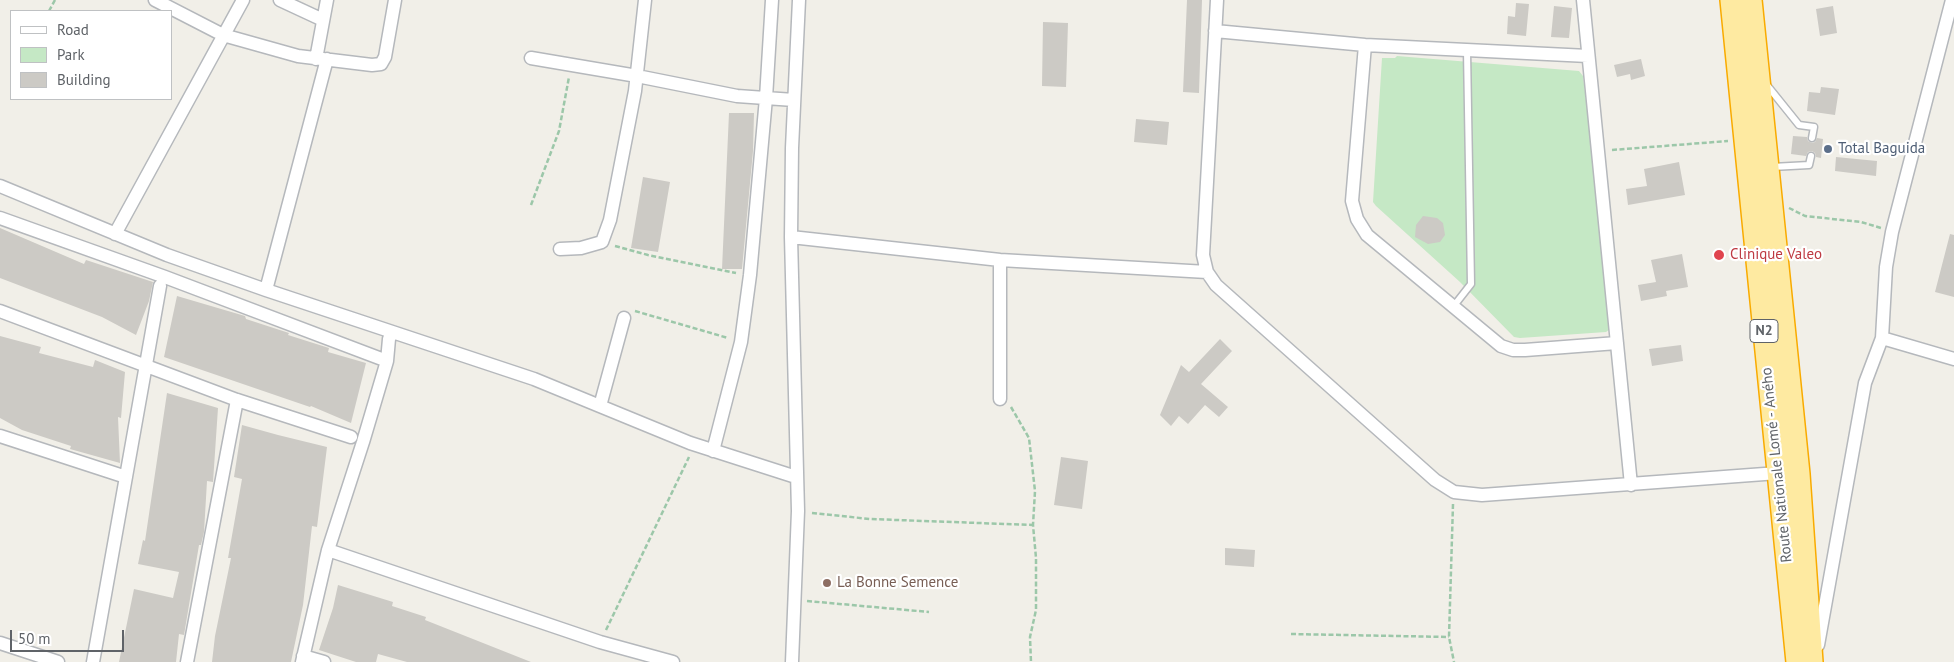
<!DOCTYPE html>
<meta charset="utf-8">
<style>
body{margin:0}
#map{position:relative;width:1954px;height:662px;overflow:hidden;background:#f1efe8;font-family:"PT Sans",sans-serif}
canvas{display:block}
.legend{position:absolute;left:10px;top:10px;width:162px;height:90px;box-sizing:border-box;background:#fff;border:1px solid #bfc1c3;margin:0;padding:6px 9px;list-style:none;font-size:15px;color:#5f6368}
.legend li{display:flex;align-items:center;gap:10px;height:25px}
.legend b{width:25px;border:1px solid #bfc1c3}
.scale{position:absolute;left:10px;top:630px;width:114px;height:22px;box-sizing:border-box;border:2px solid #5f6368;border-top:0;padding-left:6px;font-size:15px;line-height:18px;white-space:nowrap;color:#5f6368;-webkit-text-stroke:4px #fff;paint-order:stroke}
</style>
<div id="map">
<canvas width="1954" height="662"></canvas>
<ul class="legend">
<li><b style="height:6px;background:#fff"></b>Road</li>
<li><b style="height:14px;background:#c5e8c5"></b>Park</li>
<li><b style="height:14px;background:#cccac5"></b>Building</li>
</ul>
<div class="scale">50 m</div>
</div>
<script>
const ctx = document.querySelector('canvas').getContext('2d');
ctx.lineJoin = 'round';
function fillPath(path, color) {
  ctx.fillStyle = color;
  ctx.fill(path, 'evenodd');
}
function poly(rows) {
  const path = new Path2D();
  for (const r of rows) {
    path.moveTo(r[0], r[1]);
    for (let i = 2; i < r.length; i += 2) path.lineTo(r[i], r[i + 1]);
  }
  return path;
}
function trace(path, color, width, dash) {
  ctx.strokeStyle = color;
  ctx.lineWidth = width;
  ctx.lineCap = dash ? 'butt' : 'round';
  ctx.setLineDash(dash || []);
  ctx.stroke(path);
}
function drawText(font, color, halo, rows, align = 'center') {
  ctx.font = font + ' "PT Sans",sans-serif';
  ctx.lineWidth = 4.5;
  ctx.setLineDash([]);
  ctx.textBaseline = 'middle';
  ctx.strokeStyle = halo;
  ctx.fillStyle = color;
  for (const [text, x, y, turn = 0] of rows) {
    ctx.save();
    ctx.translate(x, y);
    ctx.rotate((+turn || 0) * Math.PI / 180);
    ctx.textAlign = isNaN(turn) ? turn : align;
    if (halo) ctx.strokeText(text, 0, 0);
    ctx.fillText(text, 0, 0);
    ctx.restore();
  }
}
fillPath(poly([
 [1397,56,1579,71,1583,76,1614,326,1606,332,1520,338,1514,337,1460,282,1376,206,1373,202,1382,58,1395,58]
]), '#c5e8c5');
fillPath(poly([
 [1187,0,1202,0,1199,93,1183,92],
 [1516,3,1529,4,1526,36,1507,34,1508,16,1515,17],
 [1554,6,1572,8,1569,38,1551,37],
 [1833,6,1837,33,1820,36,1816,9],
 [1043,22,1068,23,1066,87,1042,86],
 [1641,59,1645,76,1631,80,1630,74,1617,77,1614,65],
 [1821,87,1839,89,1835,115,1807,111,1809,92,1820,93],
 [729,113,754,113,753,151,742,269,722,269],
 [1136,119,1169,122,1167,145,1134,142],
 [1793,136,1807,137,1808,141,1812,143,1815,142,1817,138,1823,139,1821,158,1816,157,1815,153,1812,151,1808,152,1806,156,1791,154],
 [1836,157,1877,161,1876,176,1835,171],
 [1679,162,1685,195,1628,205,1626,189,1647,186,1644,169],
 [643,177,670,182,658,252,631,248],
 [1423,216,1437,218,1443,223,1445,235,1440,242,1428,244,1415,237,1416,225],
 [0,228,84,264,86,260,153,282,149,301,136,335,102,317,0,278],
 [1950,234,1954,235,1954,297,1935,292],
 [1682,254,1688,287,1666,291,1667,296,1641,301,1638,285,1656,282,1651,260],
 [177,296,245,316,246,319,289,333,288,335,329,348,328,352,366,363,351,423,311,406,310,407,164,357],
 [0,336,41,347,39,353,93,367,95,360,125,372,121,418,118,417,120,463,70,449,71,446,22,430,0,418],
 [1220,339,1232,351,1201,384,1228,407,1219,417,1205,405,1188,424,1179,416,1171,426,1160,415,1181,365,1189,372],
 [1681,345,1683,361,1652,366,1649,349],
 [167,393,218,408,213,482,207,481,204,532,201,545,199,545,184,635,179,634,176,662,119,662,134,589,173,598,179,572,138,564,143,540,145,541],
 [242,425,278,435,327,447,317,527,312,526,303,605,291,662,212,662,215,636,231,558,228,558,242,479,234,477],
 [1061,457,1088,461,1082,509,1054,505],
 [1225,548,1255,550,1254,567,1225,565],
 [338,585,393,602,392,606,426,617,425,620,531,662,407,662,378,654,376,662,356,662,319,650,333,608]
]), '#cccac5');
const service = poly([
 [1766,84,1799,125,1814,127,1812,138],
 [1772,167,1809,165,1811,156],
 [1453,307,1471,284,1467,51]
]);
const minor = poly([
 [155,0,223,35,298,56,372,65,381,64,385,57,395,0],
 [280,0,323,20],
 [1217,0,1203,255,1207,272,1216,285,1435,480,1454,492,1482,495,1778,473],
 [1583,0,1631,485],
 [1215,31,1365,45,1588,56],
 [1365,45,1352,201,1357,219,1367,235,1501,346,1513,350,1525,350,1617,343],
 [531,58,637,76,737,96,794,100],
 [316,59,327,0],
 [0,186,167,255,266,290,534,379,690,443,796,477],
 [0,218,165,277,387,361],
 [115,234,243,0],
 [791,237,1000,260,1207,272],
 [560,249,581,248,602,242,610,220,635,91,645,0],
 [1000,260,1000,399],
 [266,290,327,59],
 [0,311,237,400,351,437],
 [1882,338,1954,359],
 [600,406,624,318],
 [0,436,126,477],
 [713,451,741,342,750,275,766,98,772,0],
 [328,550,600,642,673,662],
 [0,643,58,662],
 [1818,645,1865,383,1882,338,1886,267,1892,232,1952,0],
 [303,656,324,662],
 [93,662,160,286],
 [187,662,237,400],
 [302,662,328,550,363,442,387,361,389,339,392,332],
 [792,662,798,511,791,237,792,148,799,0]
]);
const trunk = poly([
 [1731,0,1797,662],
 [1751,0,1799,474,1812,662]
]);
trace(service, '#b5b8bc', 9);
trace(minor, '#b5b8bc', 15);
trace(trunk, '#f9ab00', 24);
trace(poly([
 [49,11,55,0],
 [1612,150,1728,141],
 [531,205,559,131,569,77],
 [1789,208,1805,216,1861,222,1881,228],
 [615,246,648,255,736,273],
 [635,311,728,338],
 [1011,407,1029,438,1035,491,1033,525,1036,558,1036,610,1030,637,1031,662],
 [1453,504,1449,637,1454,662],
 [812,513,870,519,1033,525],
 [807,601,929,612],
 [606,630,689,457],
 [1291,634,1449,637]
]), '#9cc7a9', 2.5, [5, 2.5]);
trace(service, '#fff', 6);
trace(minor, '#fff', 12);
trace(trunk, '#feeaa1', 21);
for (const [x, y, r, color] of [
 [1828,149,5,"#5c6f8a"],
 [1719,255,6,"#e0444e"],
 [827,583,5,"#8d6e63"]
]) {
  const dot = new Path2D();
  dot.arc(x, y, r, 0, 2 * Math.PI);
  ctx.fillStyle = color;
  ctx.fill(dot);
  trace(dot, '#fff', 2);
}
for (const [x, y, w] of [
 [1764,331,28]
]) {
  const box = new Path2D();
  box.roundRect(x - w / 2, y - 11.5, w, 23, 4);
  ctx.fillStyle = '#fff';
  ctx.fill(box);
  trace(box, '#5f6368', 1);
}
drawText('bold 14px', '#5f6368', null, [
 ["N2",1764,331]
]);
drawText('15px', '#4e5e75', '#fff', [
 ["Total Baguida",1838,149]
], 'left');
drawText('15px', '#be3a42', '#fff', [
 ["Clinique Valeo",1730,255]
], 'left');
drawText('15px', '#5f6368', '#fff', [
 ["Route Nationale Lomé - Aného",1777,465,-96]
]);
drawText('15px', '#785e54', '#fff', [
 ["La Bonne Semence",837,583]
], 'left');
</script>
